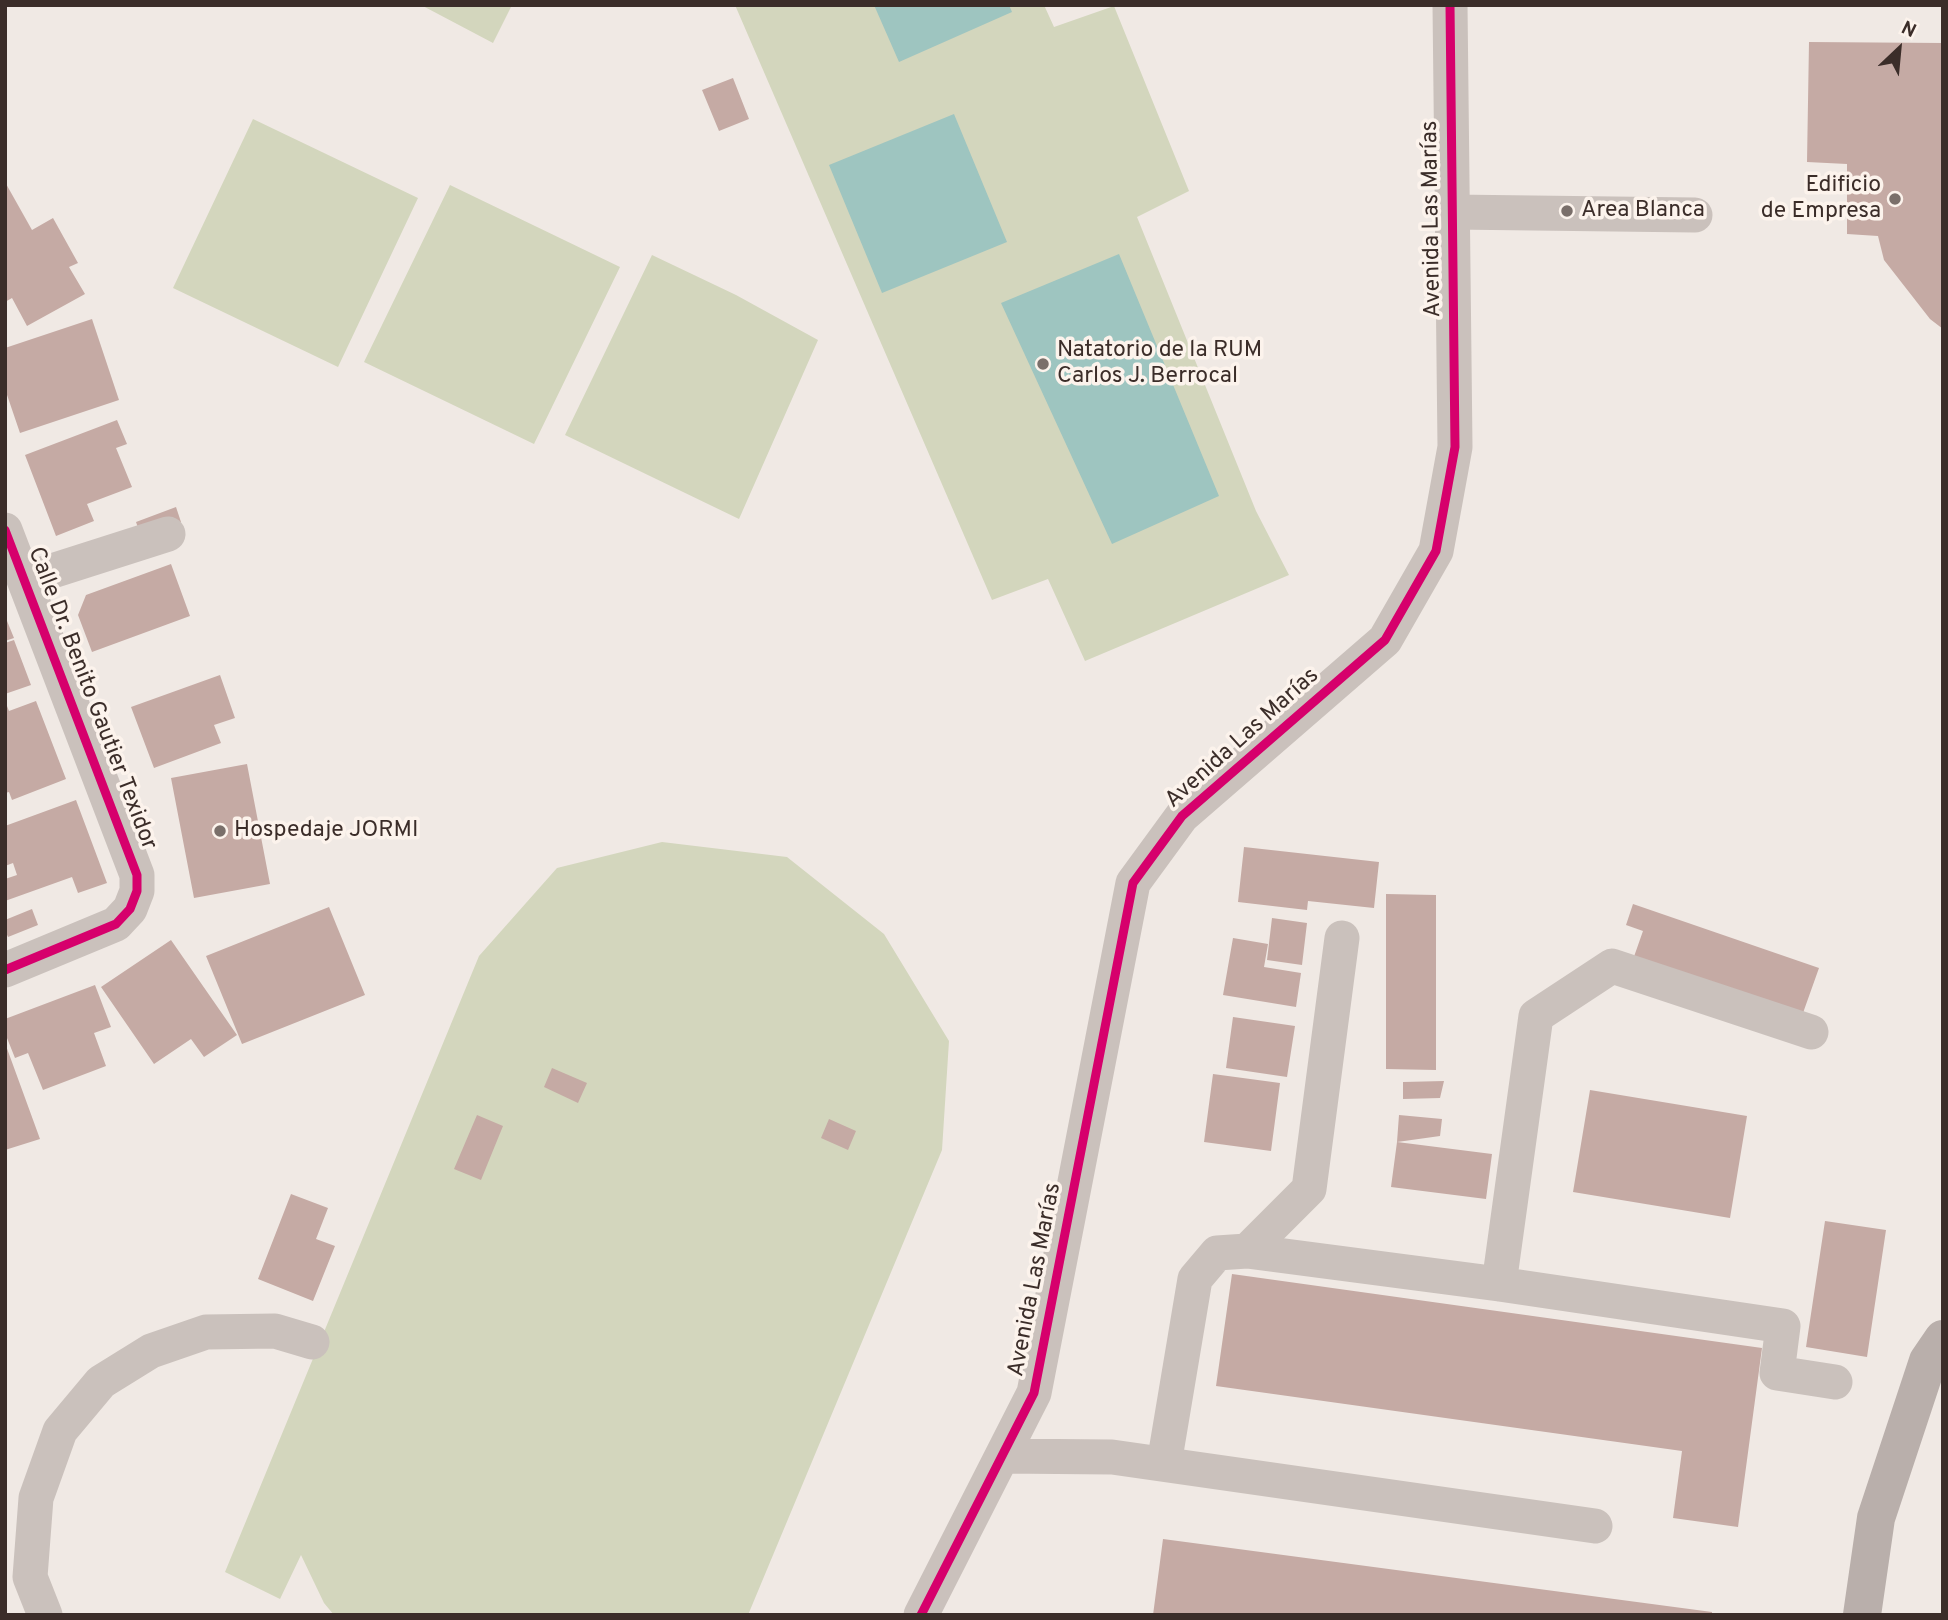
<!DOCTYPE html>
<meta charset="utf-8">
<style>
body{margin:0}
#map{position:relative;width:1948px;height:1620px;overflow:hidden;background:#f0e9e4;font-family:Overpass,sans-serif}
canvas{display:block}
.frame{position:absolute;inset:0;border:7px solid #3b2d29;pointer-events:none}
.north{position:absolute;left:1864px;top:14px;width:70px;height:70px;-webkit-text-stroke:5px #fcf3ec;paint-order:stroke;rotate:26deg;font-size:19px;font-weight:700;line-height:28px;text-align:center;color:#3b2d29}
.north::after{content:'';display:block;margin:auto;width:24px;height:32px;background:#3b2d29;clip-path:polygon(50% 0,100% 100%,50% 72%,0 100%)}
</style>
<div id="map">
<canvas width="1948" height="1620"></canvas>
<div class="frame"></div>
<div class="north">N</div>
</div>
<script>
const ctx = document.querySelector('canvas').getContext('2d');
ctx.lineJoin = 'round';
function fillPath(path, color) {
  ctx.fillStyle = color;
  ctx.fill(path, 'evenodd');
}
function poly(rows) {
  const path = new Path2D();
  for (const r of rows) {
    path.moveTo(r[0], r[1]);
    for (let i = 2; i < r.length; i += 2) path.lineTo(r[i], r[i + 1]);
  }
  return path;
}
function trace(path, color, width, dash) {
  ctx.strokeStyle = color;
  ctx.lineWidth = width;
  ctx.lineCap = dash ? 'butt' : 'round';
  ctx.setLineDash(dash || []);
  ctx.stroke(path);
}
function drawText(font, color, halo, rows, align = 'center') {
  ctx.font = font + ' Overpass,sans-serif';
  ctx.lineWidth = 7;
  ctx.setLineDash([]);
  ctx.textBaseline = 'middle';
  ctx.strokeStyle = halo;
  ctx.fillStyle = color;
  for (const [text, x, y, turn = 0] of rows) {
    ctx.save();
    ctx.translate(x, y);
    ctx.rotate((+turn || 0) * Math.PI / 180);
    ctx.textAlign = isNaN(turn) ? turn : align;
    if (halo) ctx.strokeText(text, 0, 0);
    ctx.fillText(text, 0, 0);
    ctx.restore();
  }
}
fillPath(poly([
 [421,5,512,5,493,43],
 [735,5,1044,5,1054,27,1114,6,1189,191,1137,217,1256,511,1289,575,1085,661,1048,579,992,600],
 [253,119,418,198,338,367,173,288],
 [450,185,620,267,534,444,364,362],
 [652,255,736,295,818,340,739,519,565,435],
 [662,842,787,857,884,934,949,1041,942,1150,748,1615,334,1615,324,1603,301,1555,280,1599,225,1572,479,956,557,868]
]), '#d3d6bd');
fillPath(poly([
 [874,5,1009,5,1012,12,899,62],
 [954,114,1007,242,882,293,829,165],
 [1119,254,1219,496,1112,544,1001,303]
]), '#9ec5c0');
fillPath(poly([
 [1809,42,1943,43,1943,329,1930,319,1884,260,1878,236,1847,234,1847,164,1807,162],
 [733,78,749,119,719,131,702,90],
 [5,182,32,230,53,218,78,263,69,267,85,294,27,326,12,298,5,302],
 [92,319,119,400,20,433,5,389,5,348],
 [117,420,127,444,116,448,132,487,87,504,94,521,56,536,25,455],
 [176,507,181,522,141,536,136,522],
 [171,564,190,616,92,652,78,615,86,595],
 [5,616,14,638,5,641],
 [14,640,31,685,5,694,5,643],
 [220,675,235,718,214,725,221,743,154,768,131,707],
 [5,701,9,711,36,701,66,779,12,800,9,792,5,793],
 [247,764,270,884,194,898,171,778],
 [76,800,107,883,78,893,72,877,5,901,5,879,17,875,13,863,5,866,5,826],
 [1244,847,1379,862,1374,908,1308,901,1307,910,1238,902],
 [1386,894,1436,895,1436,1070,1386,1069],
 [1633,904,1819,968,1798,1027,1630,968,1643,931,1626,925],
 [329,907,365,995,242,1044,206,956],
 [32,909,38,925,8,937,5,930,5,920],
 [1272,918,1307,923,1302,965,1267,960],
 [1233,938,1268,944,1264,967,1301,973,1296,1007,1223,995],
 [171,940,237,1035,204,1057,191,1039,154,1064,101,987],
 [95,985,111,1027,94,1033,106,1066,43,1090,28,1053,15,1058,5,1033,5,1019],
 [1233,1017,1295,1026,1287,1077,1226,1068],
 [5,1043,40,1139,5,1150],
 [552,1068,587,1083,578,1103,544,1087],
 [1213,1074,1280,1083,1271,1151,1204,1142],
 [1444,1081,1440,1098,1403,1099,1403,1082],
 [1590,1090,1747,1116,1730,1218,1573,1192],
 [477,1115,503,1126,481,1180,454,1169],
 [1399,1115,1442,1119,1440,1136,1397,1142],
 [829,1119,856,1131,848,1150,821,1138],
 [1397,1142,1492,1154,1486,1199,1391,1187],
 [291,1194,328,1208,316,1239,335,1246,313,1301,258,1279],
 [1825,1221,1886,1230,1867,1357,1806,1347],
 [1232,1274,1762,1348,1738,1527,1673,1518,1682,1451,1216,1386],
 [1163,1539,1712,1612,1712,1615,1153,1615]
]), '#c5aaa4');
trace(poly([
 [1452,212,1695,215],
 [5,530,137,875,137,891,130,909,116,924,5,970],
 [24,580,168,534],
 [1247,1251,1309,1189,1342,938],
 [1499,1284,1536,1016,1612,966,1811,1032],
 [1002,1456,1112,1457,1595,1526],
 [1164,1464,1195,1279,1217,1253,1247,1251,1499,1284,1783,1326,1777,1373,1835,1382],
 [45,1615,30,1577,36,1498,60,1431,101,1382,151,1351,206,1332,275,1331,312,1342],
 [921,1615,1034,1393,1133,883,1182,816,1385,640,1436,551,1455,447,1450,5]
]), '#cac1bc', 35);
trace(poly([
 [1862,1615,1876,1518,1928,1361,1943,1339]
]), '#b9afab', 38);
trace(poly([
 [5,530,137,875,137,891,130,909,116,924,5,970],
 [921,1615,1034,1393,1133,883,1182,816,1385,640,1436,551,1455,447,1450,5]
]), '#d6006c', 9);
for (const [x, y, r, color] of [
 [1895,199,7,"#7a6f6a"],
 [1567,211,7,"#7a6f6a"],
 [1043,364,7,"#7a6f6a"],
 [220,831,7,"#7a6f6a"]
]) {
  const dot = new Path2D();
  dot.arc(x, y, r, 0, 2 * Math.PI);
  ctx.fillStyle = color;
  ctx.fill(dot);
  trace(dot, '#fcf3ec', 2.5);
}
drawText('23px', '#3b2d29', '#fcf3ec', [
 ["Edificio",1881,186,"right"],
 ["de Empresa",1881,212,"right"],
 ["Area Blanca",1581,211],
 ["Natatorio de la RUM",1057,351],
 ["Carlos J. Berrocal",1057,377],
 ["Hospedaje JORMI",234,831]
], 'left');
drawText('23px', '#3b2d29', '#fcf3ec', [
 ["Avenida Las Marías",1433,219,-91],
 ["Calle Dr. Benito Gautier Texidor",91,699,69],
 ["Avenida Las Marías",1243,739,-42],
 ["Avenida Las Marías",1036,1280,-79]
]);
</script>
